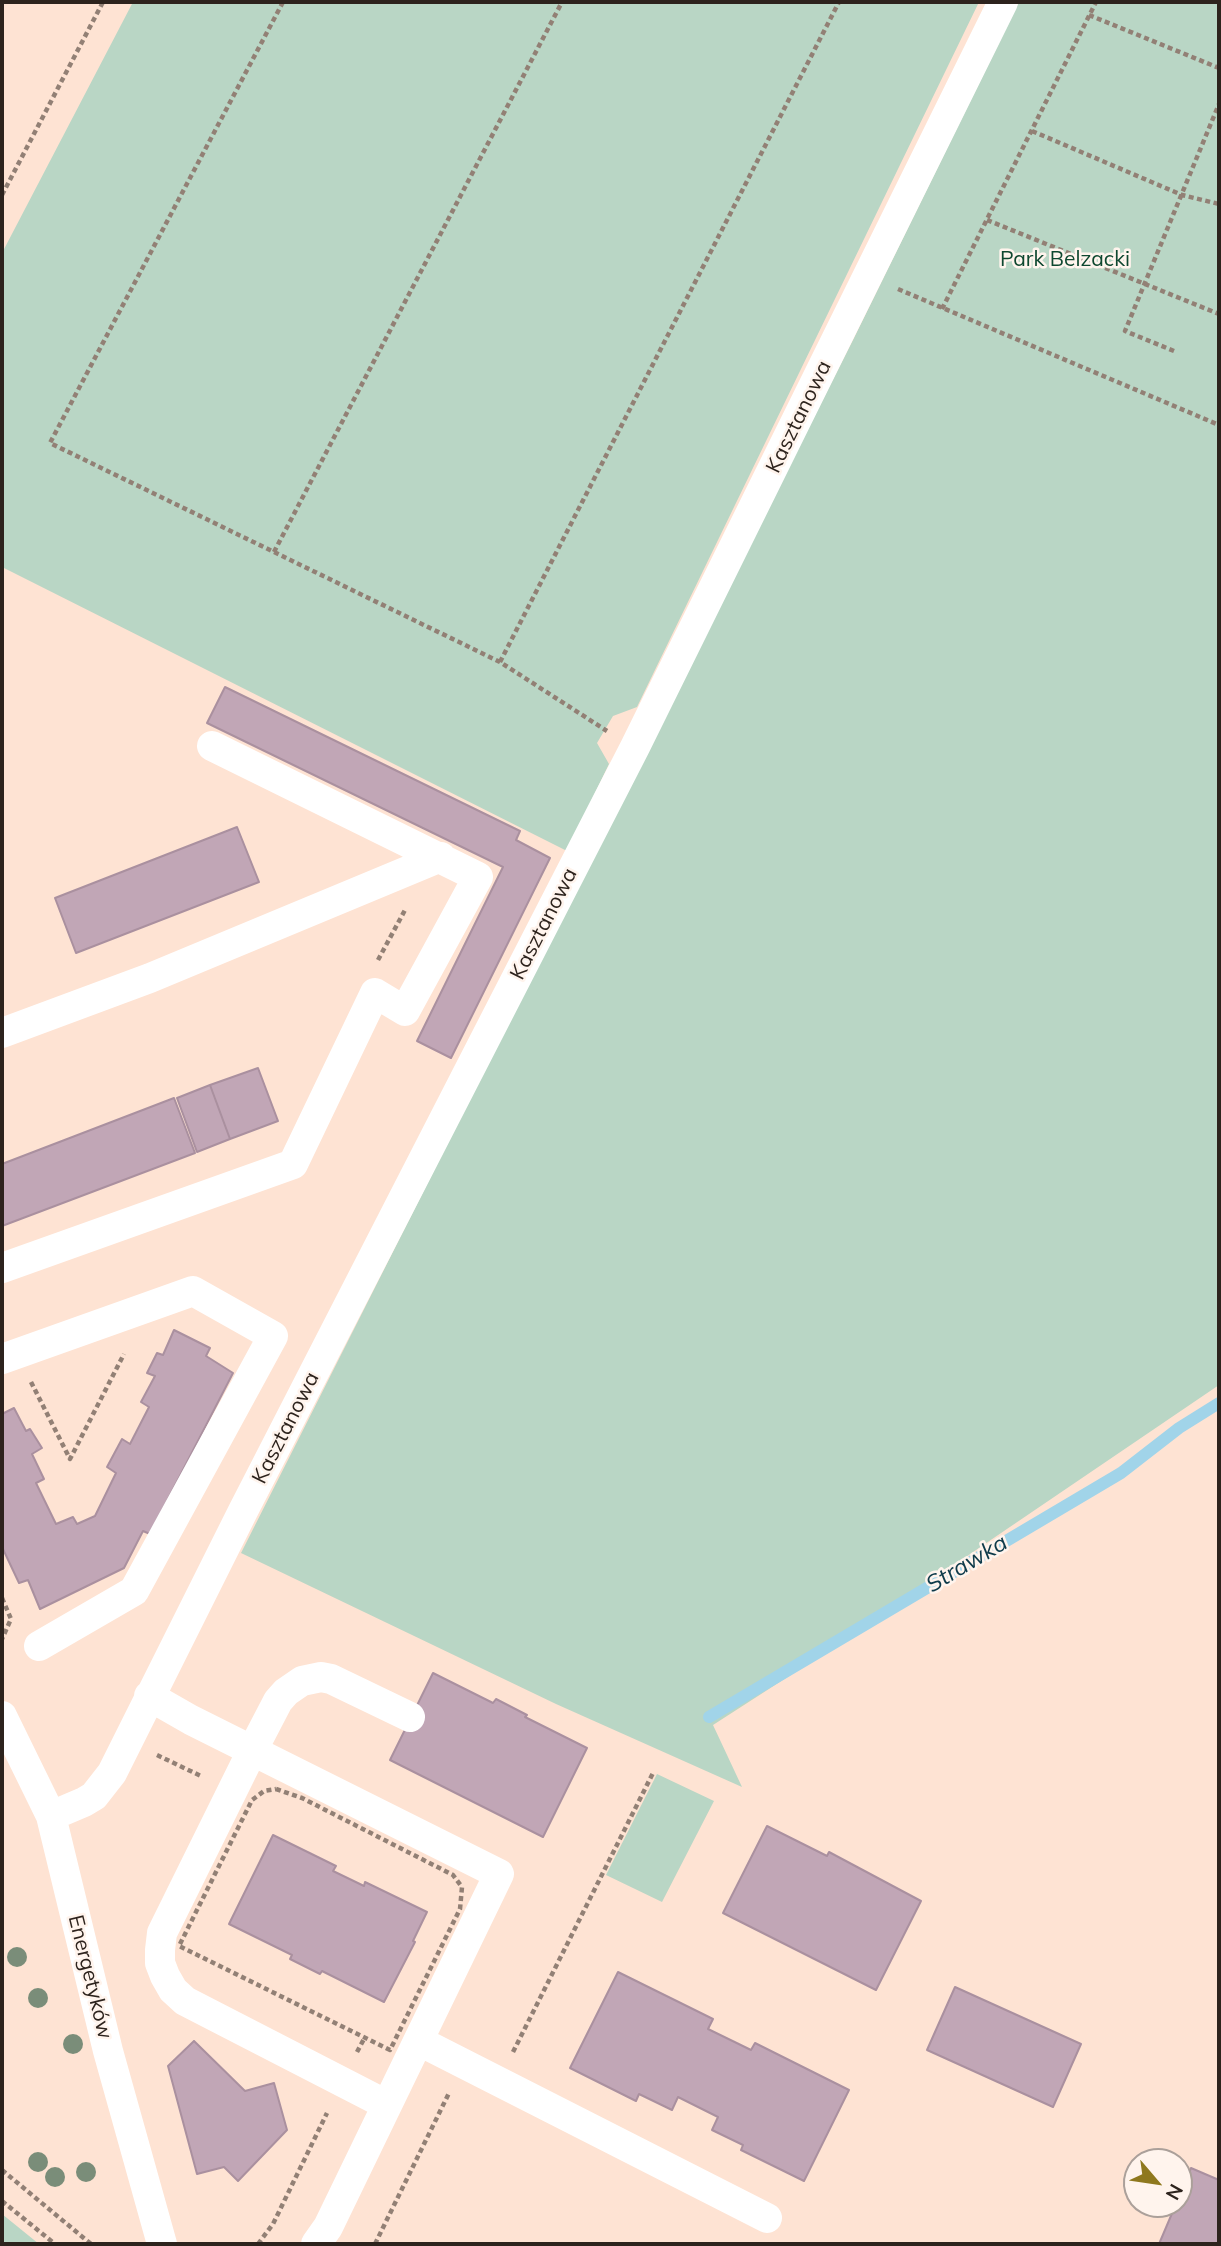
<!DOCTYPE html>
<meta charset="utf-8">
<style>
body{margin:0}
#map{position:relative;width:1221px;height:2246px;overflow:hidden;background:#fee3d3;font-family:Mulish,sans-serif}
canvas{display:block}
.frame{position:absolute;inset:0;border:4px solid #2d231d;pointer-events:none}
.north{position:absolute;left:1123px;top:2148px;width:70px;height:70px;box-sizing:border-box;background:#fff4ed;border:2px solid #aba09a;border-radius:50%;rotate:119deg;font-size:19px;font-weight:700;line-height:28px;text-align:center;color:#2d231d}
.north::after{content:'';display:block;margin:auto;width:24px;height:32px;background:#8f781e;clip-path:polygon(50% 0,100% 100%,50% 72%,0 100%)}
</style>
<div id="map">
<canvas width="1221" height="2246"></canvas>
<div class="frame"></div>
<div class="north">N</div>
</div>
<script>
const ctx = document.querySelector('canvas').getContext('2d');
ctx.lineJoin = 'round';
function fillPath(path, color) {
  ctx.fillStyle = color;
  ctx.fill(path, 'evenodd');
}
function poly(rows) {
  const path = new Path2D();
  for (const r of rows) {
    path.moveTo(r[0], r[1]);
    for (let i = 2; i < r.length; i += 2) path.lineTo(r[i], r[i + 1]);
  }
  return path;
}
function trace(path, color, width, dash) {
  ctx.strokeStyle = color;
  ctx.lineWidth = width;
  ctx.lineCap = dash ? 'butt' : 'round';
  ctx.setLineDash(dash || []);
  ctx.stroke(path);
}
function drawText(font, color, halo, rows, align = 'center') {
  ctx.font = font + ' Mulish,sans-serif';
  ctx.lineWidth = 5;
  ctx.setLineDash([]);
  ctx.textBaseline = 'middle';
  ctx.strokeStyle = halo;
  ctx.fillStyle = color;
  for (const [text, x, y, turn = 0] of rows) {
    ctx.save();
    ctx.translate(x, y);
    ctx.rotate((+turn || 0) * Math.PI / 180);
    ctx.textAlign = isNaN(turn) ? turn : align;
    if (halo) ctx.strokeText(text, 0, 0);
    ctx.fillText(text, 0, 0);
    ctx.restore();
  }
}
fillPath(poly([
 [133,2,979,2,637,707,613,716,597,743,609,764,567,851,2,567,2,253],
 [1019,2,1219,2,1219,1385,817,1658,713,1725,742,1787,556,1704,241,1553,853,340],
 [657,1774,714,1801,662,1902,606,1875],
 [2,2214,39,2244,2,2244]
]), '#b9d6c5');
trace(poly([
 [709,1717,1121,1473,1179,1428,1219,1403]
]), '#a1d4e9', 12);
const building = poly([
 [225,687,520,831,516,840,550,858,451,1058,417,1041,503,867,207,723,225,687],
 [237,827,259,882,76,953,55,898,237,827],
 [258,1068,278,1121,230,1139,210,1085,258,1068],
 [210,1085,230,1139,197,1152,177,1098,210,1085],
 [174,1098,195,1153,2,1226,2,1164,174,1098],
 [174,1330,210,1348,206,1356,233,1373,150,1534,143,1531,124,1568,40,1609,28,1580,19,1583,2,1547,2,1414,14,1408,26,1431,30,1429,42,1448,32,1454,44,1479,36,1483,56,1524,73,1517,77,1524,95,1516,116,1473,107,1467,122,1439,130,1444,149,1407,141,1402,155,1376,147,1373,157,1353,163,1355,174,1330],
 [433,1673,493,1703,496,1699,527,1715,525,1717,587,1748,543,1837,390,1760,433,1673],
 [767,1826,827,1856,829,1852,921,1901,876,1990,723,1913,767,1826],
 [273,1835,336,1866,333,1871,364,1886,365,1882,427,1912,413,1941,415,1942,384,2002,322,1971,320,1974,290,1959,292,1955,229,1924,273,1835],
 [618,1972,713,2019,708,2029,751,2050,755,2043,849,2090,804,2181,741,2150,743,2145,712,2130,718,2117,678,2097,672,2110,639,2094,636,2101,570,2068,618,1972],
 [955,1987,1081,2044,1053,2107,927,2050,955,1987],
 [194,2041,245,2091,274,2083,287,2130,238,2181,224,2167,197,2174,168,2066,194,2041],
 [1191,2168,1219,2180,1219,2244,1159,2244,1176,2204,1179,2204,1179,2197,1191,2168]
]);
fillPath(building, '#c1a6b6');
trace(building, '#aa909f', 2);
trace(poly([
 [283,2,50,443,500,662,607,731],
 [1089,15,1219,68],
 [1032,131,1182,195,1219,204],
 [2,195,103,2],
 [987,220,1219,314],
 [898,289,1219,425],
 [942,309,1096,2],
 [1174,351,1125,331,1219,104],
 [274,552,562,2],
 [500,662,839,2],
 [378,960,405,910],
 [31,1382,70,1459,124,1354],
 [2,1598,11,1619,2,1639],
 [157,1755,203,1777],
 [276,1789,302,1798,453,1875,462,1887,460,1909,390,2050,179,1946,252,1800,264,1791,276,1789],
 [357,2052,365,2037],
 [513,2052,654,1771],
 [2,2170,91,2244],
 [2,2201,55,2244],
 [258,2244,273,2224,327,2113],
 [375,2244,449,2093]
]), '#928075', 4.5, [5, 3.5]);
trace(poly([
 [2,1033,150,978,441,857],
 [2,1268,293,1164,375,993,405,1011,478,877,212,746],
 [2,1359,193,1291,273,1336,134,1591,39,1646],
 [149,1696,191,1720,499,1874,328,2227,316,2244],
 [2,1716,51,1816,108,2051,162,2244],
 [51,1816,84,1802,94,1796,112,1773,243,1511,635,747,1003,2],
 [419,2041,767,2218],
 [387,2105,185,2001,173,1990,165,1976,160,1963,160,1950,162,1933,252,1751,278,1701,286,1692,302,1681,321,1677,331,1679,410,1717]
]), '#fff', 30);
ctx.fillStyle = '#7a8d79';
for (const [x, y] of [
 [17,1957],
 [38,1998],
 [73,2044],
 [38,2162],
 [86,2172],
 [55,2177]
]) {
  ctx.beginPath();
  ctx.arc(x, y, 10, 0, 2 * Math.PI);
  ctx.fill();
}
drawText('21px', '#0e472f', '#fff4ed', [
 ["Park Belzacki",1065,260]
]);
drawText('21px', '#2d231d', '#fff4ed', [
 ["Kasztanowa",799,417,-64],
 ["Kasztanowa",544,924,-63],
 ["Kasztanowa",286,1428,-63],
 ["Energetyków",90,1977,76]
]);
drawText('italic 23px', '#0e3a4a', '#fff4ed', [
 ["Strawka",967,1564,-31]
]);
</script>
